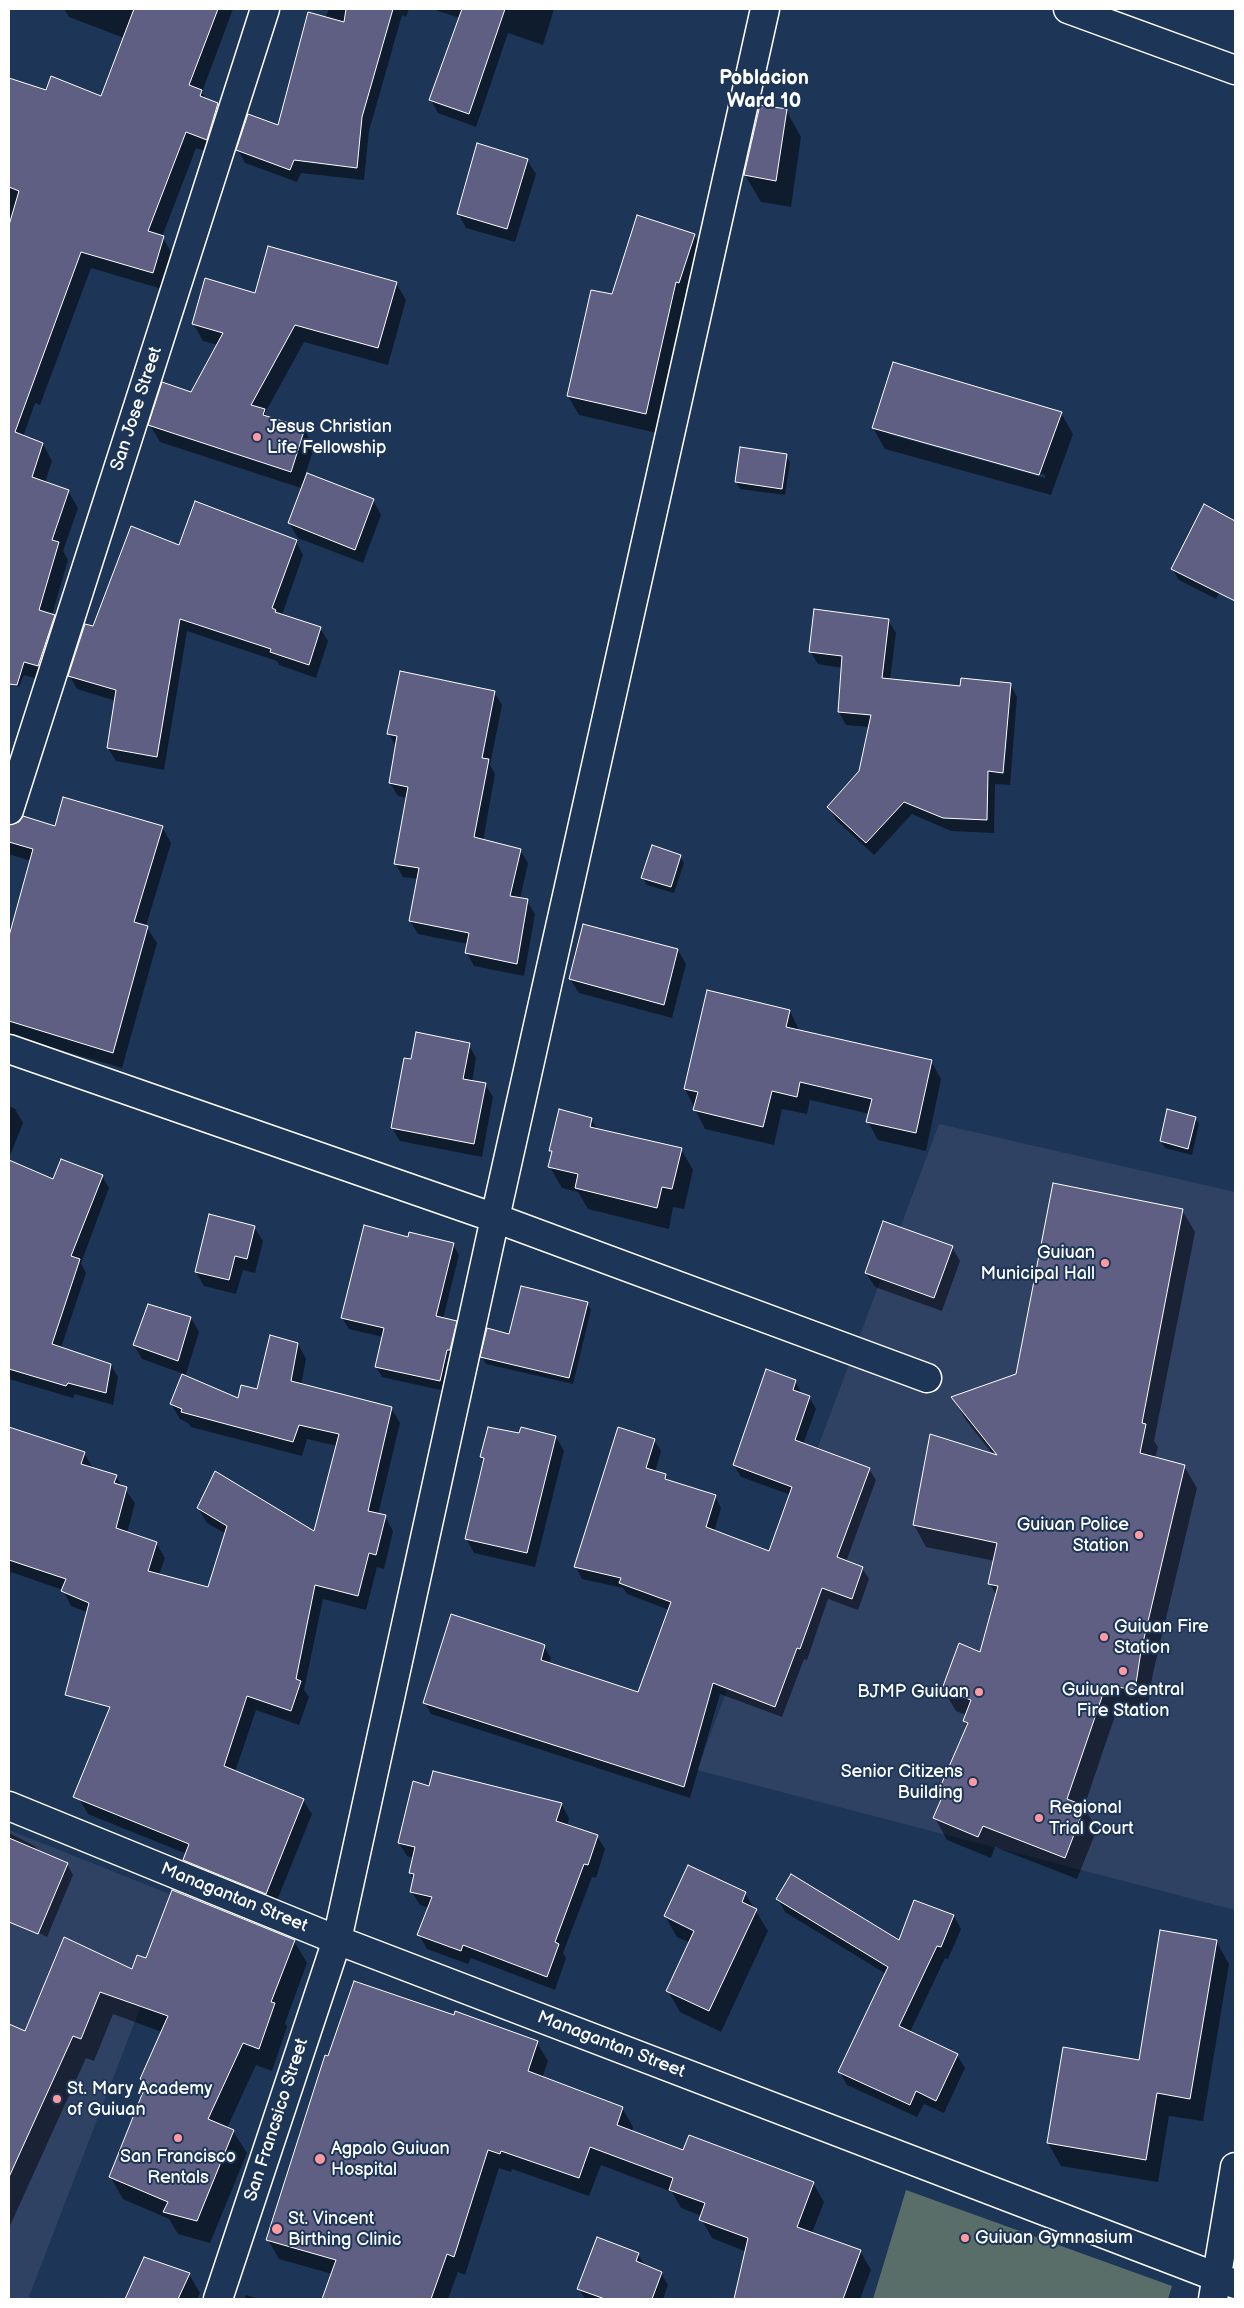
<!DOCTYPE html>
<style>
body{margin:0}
#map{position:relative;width:1244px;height:2308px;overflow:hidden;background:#1d3557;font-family:"Balsamiq Sans",sans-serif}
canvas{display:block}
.frame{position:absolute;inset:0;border:10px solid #fff;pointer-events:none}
</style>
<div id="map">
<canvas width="1244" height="2308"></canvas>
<div class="frame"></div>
</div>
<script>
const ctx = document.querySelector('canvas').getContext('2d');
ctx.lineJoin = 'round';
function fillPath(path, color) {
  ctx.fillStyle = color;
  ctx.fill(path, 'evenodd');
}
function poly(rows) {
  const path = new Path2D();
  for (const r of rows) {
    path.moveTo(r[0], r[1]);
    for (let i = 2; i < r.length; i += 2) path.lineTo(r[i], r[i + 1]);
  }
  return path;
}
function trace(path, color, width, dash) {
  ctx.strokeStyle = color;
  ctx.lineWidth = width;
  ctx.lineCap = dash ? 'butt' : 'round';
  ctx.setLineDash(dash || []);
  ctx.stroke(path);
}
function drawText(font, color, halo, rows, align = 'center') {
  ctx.font = font + ' "Balsamiq Sans",sans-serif';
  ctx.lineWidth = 4;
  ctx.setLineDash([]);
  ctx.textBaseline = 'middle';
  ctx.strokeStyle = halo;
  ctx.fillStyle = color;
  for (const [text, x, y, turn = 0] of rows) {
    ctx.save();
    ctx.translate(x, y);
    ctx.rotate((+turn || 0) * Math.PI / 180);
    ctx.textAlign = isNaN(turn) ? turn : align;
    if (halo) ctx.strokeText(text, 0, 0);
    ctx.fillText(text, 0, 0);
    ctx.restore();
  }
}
fillPath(poly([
 [939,1124,1235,1192,1235,1910,697,1770],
 [9,1830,182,1899,28,2299,9,2299]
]), '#304264');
fillPath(poly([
 [906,2190,1172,2286,1168,2299,873,2299]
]), '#596d69');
fillPath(poly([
 [64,9,233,9,202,92,206,100,218,104,227,121,216,155,196,148,162,237,172,253,162,289,91,268,40,405,35,403,23,437,43,444,52,461,45,483,68,491,78,508,63,551,68,560,52,615,54,616,64,632,48,682,24,675,19,687,9,683,9,79,47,92,102,98,124,38,69,17],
 [329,9,409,9,406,17,402,15,369,131,364,180,301,173,297,182,245,163,238,150,279,127],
 [432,9,554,9,543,45,508,33,476,127,438,113,431,100,460,18],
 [786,110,801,137,791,207,761,202,745,175],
 [527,160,536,174,515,242,466,228,458,213],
 [694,235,705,254,657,433,579,415,568,396,613,296],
 [396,283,406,300,388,365,304,342,265,413,268,418,304,429,314,447,301,488,160,442,150,425,191,393,218,345,203,341,193,323],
 [1061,413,1073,434,1051,495,885,449,873,428],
 [888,432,1045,475,1045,478,888,434],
 [786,456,790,462,785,495,740,489,736,482],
 [373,500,381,515,363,563,298,538,289,523],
 [1204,506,1235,522,1235,561,1216,599,1179,580,1172,569],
 [296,541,303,555,282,615,320,628,328,641,316,678,279,665,277,661,187,631,164,770,116,761,108,748,116,701,77,689,70,676,94,628,180,546],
 [888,620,896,633,890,680,961,687,1010,684,1017,697,1010,785,995,784,994,833,951,831,912,814,874,855,836,820,829,807,860,771,870,727,846,725,839,712,843,668,818,664,810,651],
 [494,692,502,705,490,765,495,774,483,841,520,850,528,863,520,899,527,901,535,914,524,976,474,966,467,953,468,944,418,934,410,921,418,879,403,877,395,863,407,798,398,796,390,783,396,747,389,734],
 [9,826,162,827,171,843,146,926,157,943,122,1068,9,1035,9,925,13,927,31,861,9,854],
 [680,856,684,863,674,893,647,885,643,878],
 [678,950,686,964,672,1018,579,993,570,979],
 [790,1011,800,1032,931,1061,941,1079,926,1151,878,1140,868,1122,870,1114,810,1100,807,1114,782,1109,774,1145,705,1129,685,1089],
 [469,1045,476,1058,472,1082,485,1084,493,1097,482,1157,400,1141,392,1128,412,1061],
 [9,1106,15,1109,23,1123,9,1158],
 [1195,1118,1199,1124,1192,1155,1165,1148,1161,1141],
 [591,1119,598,1130,681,1149,693,1170,684,1209,673,1207,669,1229,588,1209,578,1192,562,1188,550,1167,552,1155,550,1150],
 [9,1161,54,1180,102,1176,109,1188,81,1263,86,1273,61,1348,111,1365,118,1377,113,1405,75,1394,73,1398,9,1379],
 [1182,1210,1195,1232,1154,1441,1158,1447,1155,1459,1184,1466,1197,1488,1153,1673,1147,1711,1118,1707,1084,1807,1097,1829,1077,1879,995,1847,991,1858,947,1840,935,1818,946,1791,942,1785,967,1727,964,1721,966,1715,956,1711,943,1689,981,1653,996,1595,990,1584,995,1561,926,1547,914,1525,994,1456,965,1419,953,1397,1017,1375],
 [254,1227,263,1241,255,1273,243,1270,236,1294,204,1286,196,1272],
 [409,1238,453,1244,459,1255,443,1319,456,1322,462,1333,445,1391,382,1377,376,1367,383,1337,349,1329,342,1318],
 [952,1247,960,1261,942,1311,875,1287,866,1273],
 [587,1303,591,1310,573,1384,486,1364,482,1357,510,1335],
 [191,1318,199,1332,185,1377,239,1400,258,1391,298,1344,306,1359,301,1385,391,1408,400,1423,378,1515,385,1516,393,1531,384,1569,377,1567,366,1610,323,1599,304,1690,309,1697,299,1725,256,1710,235,1772,303,1800,312,1814,274,1908,193,1875,185,1860,187,1854,88,1814,79,1798,136,1645,89,1613,71,1606,63,1590,11,1572,9,1581,9,1428,84,1453,93,1468,116,1477,135,1503,127,1533,156,1543,165,1558,159,1575,209,1588,226,1534,207,1523,198,1508,315,1533,337,1446,307,1439,302,1456,191,1427,188,1423,180,1419,171,1404,184,1374,142,1359,134,1345],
 [795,1381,802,1394,809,1397,816,1409,803,1444,869,1469,876,1480,846,1562,862,1568,869,1579,858,1610,828,1599,807,1660,804,1659,782,1717,720,1694,690,1798,431,1714,425,1703,544,1646,551,1658,549,1664,639,1694,669,1610,627,1594,623,1588,582,1579,576,1567,654,1440,661,1451,655,1472,665,1475,669,1482,715,1496,721,1508,714,1532,769,1552,791,1495,741,1477,734,1465],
 [520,1434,556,1437,564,1451,535,1567,474,1553,466,1538,484,1462,481,1457],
 [430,1787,561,1804,569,1818,567,1826,597,1836,605,1849,596,1878,592,1877,563,1953,566,1958,555,1990,471,1958,468,1964,427,1949,419,1935,429,1908,420,1905,412,1892,414,1880,410,1873,413,1858,407,1856,399,1843],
 [9,1833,35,1846,39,1852,67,1864,73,1875,47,1937,9,1917],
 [745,1893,768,1931,721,2032,680,2012,668,1991,690,1943,677,1937,665,1916],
 [778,1899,900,1942,954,1916,961,1929,948,1959,945,1958,910,2032,957,2055,965,2068,944,2113,924,2104,917,2117,847,2085,840,2072,886,1974,785,1912],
 [294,1941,307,1963,285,2023,287,2027,272,2071,256,2065,227,2128,233,2131,247,2153,210,2243,178,2234,169,2219,123,2199,110,2176,146,2087,141,2079,162,2032,113,2014,94,2061,86,2058,9,2228,9,2025,25,2033,133,1971,147,1960],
 [1216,1941,1229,1964,1203,2121,1169,2116,1158,2182,1061,2166,1048,2143,1140,2061],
 [455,2016,537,2043,548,2061,542,2078,622,2108,633,2127,632,2132,684,2151,813,2183,824,2202,812,2233,860,2251,871,2270,860,2299,736,2299,747,2252,712,2238,701,2219,702,2216,681,2208,672,2192,601,2165,589,2196,512,2169,511,2172,499,2168,465,2275,458,2272,448,2299,323,2299,332,2274,279,2259,268,2240,329,2057],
 [638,2254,645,2266,661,2273,668,2285,663,2299,585,2299,579,2289],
 [144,2258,189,2274,200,2293,197,2299,126,2299],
 [246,2295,259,2299,244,2299]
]), '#0007');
const building = poly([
 [134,9,218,9,189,85,202,90,200,96,218,103,207,140,186,132,148,231,164,236,153,273,81,252,15,432,43,443,32,477,69,490,52,540,59,542,39,610,55,615,38,666,24,662,17,685,9,684,9,225,19,191,9,187,9,78,46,90,51,76,101,96,134,9],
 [346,9,393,9,362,117,357,168,294,160,290,170,236,150,248,114,278,125,308,12,344,22,346,9],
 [462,9,505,9,469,114,429,100,462,9],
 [760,105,787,109,776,181,744,175,760,105],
 [477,143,528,159,507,229,457,214,477,143],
 [637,215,695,234,679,283,676,282,646,414,567,396,591,290,612,294,637,215],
 [268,246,397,282,378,348,295,325,251,405,265,409,263,415,305,428,291,472,148,425,162,382,191,392,223,333,192,324,205,278,255,293,268,246],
 [893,362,1062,412,1039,475,872,428,893,362],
 [740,447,787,454,782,489,735,482,740,447],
 [307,473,374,499,355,550,288,523,307,473],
 [195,501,297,540,272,608,276,610,275,612,321,627,309,665,270,652,271,649,180,619,157,757,107,748,116,690,68,676,85,624,93,626,131,526,179,545,195,501],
 [1204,504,1235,521,1235,601,1171,569,1204,504],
 [814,609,889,619,882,678,960,686,961,678,1011,683,1003,773,988,771,987,820,943,818,904,802,866,843,827,807,859,771,871,715,838,712,842,656,809,652,814,609],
 [400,671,495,691,482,758,489,759,474,837,521,849,510,896,528,899,517,964,465,953,469,933,409,921,419,868,394,864,408,787,389,783,397,736,387,734,400,671],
 [63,797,163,826,134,922,148,926,113,1053,9,1021,9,936,33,849,9,842,9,825,19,822,23,816,55,826,63,797],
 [652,845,681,855,671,887,641,878,652,845],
 [583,924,678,949,664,1005,569,979,583,924],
 [707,990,790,1010,786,1027,932,1060,916,1133,866,1122,872,1099,800,1082,797,1097,772,1091,763,1127,693,1110,698,1092,684,1089,707,990],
 [416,1032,470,1043,463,1079,486,1083,474,1144,391,1128,404,1058,411,1059,416,1032],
 [559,1109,592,1118,590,1127,682,1148,672,1189,662,1187,657,1208,575,1188,578,1174,548,1167,552,1151,549,1151,559,1109],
 [1167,1109,1196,1117,1188,1149,1160,1141,1167,1109],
 [61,1159,103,1175,71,1256,80,1259,52,1344,111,1364,106,1393,68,1383,66,1386,9,1369,9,1160,53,1179,61,1159],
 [1053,1183,1183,1209,1142,1423,1146,1424,1140,1453,1185,1465,1141,1651,1135,1690,1106,1685,1067,1799,1085,1806,1065,1858,983,1826,978,1837,933,1818,946,1788,941,1785,968,1723,963,1721,971,1700,942,1689,959,1643,980,1652,998,1586,988,1584,997,1543,913,1525,930,1434,997,1455,951,1397,1016,1374,1053,1183],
 [209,1214,255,1226,247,1259,235,1256,229,1280,195,1272,209,1214],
 [883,1221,953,1246,934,1298,865,1273,883,1221],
 [364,1225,408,1237,409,1232,454,1243,436,1316,457,1321,450,1350,447,1350,440,1381,375,1367,384,1328,341,1318,364,1225],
 [521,1286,588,1302,569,1378,480,1357,487,1328,509,1334,521,1286],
 [148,1304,191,1317,178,1361,133,1345,148,1304],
 [270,1335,298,1343,291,1381,392,1407,368,1511,386,1515,376,1555,369,1553,358,1596,315,1585,296,1679,301,1681,291,1711,247,1696,224,1766,304,1799,266,1894,183,1860,189,1844,73,1797,110,1707,65,1695,89,1603,61,1591,66,1579,9,1560,9,1427,85,1452,81,1464,117,1475,114,1483,127,1487,116,1528,157,1542,148,1571,208,1587,227,1526,197,1508,215,1471,314,1531,339,1434,299,1425,293,1442,181,1412,182,1409,170,1404,182,1374,238,1398,241,1385,257,1389,270,1335],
 [766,1369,796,1380,793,1390,810,1396,795,1440,870,1468,837,1557,863,1567,852,1599,822,1588,800,1649,797,1648,775,1707,713,1683,684,1787,423,1703,451,1614,540,1643,545,1645,541,1660,638,1692,671,1602,619,1583,621,1578,574,1567,618,1427,655,1439,646,1468,666,1474,665,1479,716,1495,706,1527,769,1551,792,1487,733,1465,766,1369],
 [488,1427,519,1433,521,1427,556,1436,527,1553,465,1539,484,1458,480,1457,488,1427],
 [433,1771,562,1803,556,1821,598,1835,588,1865,584,1864,555,1942,559,1944,547,1977,463,1945,461,1951,417,1935,432,1897,410,1892,414,1874,409,1873,415,1847,398,1843,413,1781,429,1786,433,1771],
 [9,1838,68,1863,38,1934,9,1922,9,1838],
 [688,1865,746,1892,742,1902,757,1909,709,2011,666,1991,694,1931,664,1916,688,1865],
 [791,1874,899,1940,914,1900,954,1915,941,1947,937,1946,899,2026,958,2054,936,2101,916,2091,910,2105,838,2072,888,1967,776,1899,791,1874],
 [172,1890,295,1940,271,2002,275,2003,259,2049,243,2043,208,2119,234,2130,197,2221,163,2212,168,2202,109,2177,147,2082,140,2079,168,2016,100,1992,81,2039,73,2036,9,2177,9,2024,25,2031,64,1937,132,1969,137,1955,146,1958,172,1890],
 [1160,1930,1217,1940,1190,2099,1157,2093,1146,2160,1047,2143,1063,2047,1139,2060,1160,1930],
 [354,1981,454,2015,455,2011,538,2041,528,2071,623,2107,617,2125,683,2150,689,2135,814,2182,797,2227,861,2250,843,2299,734,2299,748,2238,699,2220,705,2203,669,2190,673,2178,590,2147,579,2178,501,2151,500,2154,488,2150,454,2257,447,2254,431,2299,322,2299,336,2260,266,2240,325,2055,328,2056,354,1981],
 [597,2237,639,2253,636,2261,662,2272,652,2299,605,2299,577,2289,597,2237],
 [144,2257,190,2273,178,2299,125,2299,144,2257]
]);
fillPath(building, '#5e5f83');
trace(building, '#fff', 1);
const street = poly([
 [1068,9,1235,70],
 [9,1049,495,1218,927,1378],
 [218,2299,337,1940,495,1218,765,9]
]);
const secondary = poly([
 [9,810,265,9],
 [9,1806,337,1940,1235,2284],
 [1213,2299,1235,2167]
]);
trace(street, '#fff', 31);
trace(secondary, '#fff', 31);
trace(street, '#1d3557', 28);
trace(secondary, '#1d3557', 28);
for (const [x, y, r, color] of [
 [257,437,5,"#ff9aa2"],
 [1105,1263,5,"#ff9aa2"],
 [1139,1535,5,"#ff9aa2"],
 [1104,1637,5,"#ff9aa2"],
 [1123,1671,5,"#ff9aa2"],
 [979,1692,5,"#ff9aa2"],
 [973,1782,5,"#ff9aa2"],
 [1039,1818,5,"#ff9aa2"],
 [57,2099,5,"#ff9aa2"],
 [178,2138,5,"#ff9aa2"],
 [320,2159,6,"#ff9aa2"],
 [277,2229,6,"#ff9aa2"],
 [965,2238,5,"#ff9aa2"]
]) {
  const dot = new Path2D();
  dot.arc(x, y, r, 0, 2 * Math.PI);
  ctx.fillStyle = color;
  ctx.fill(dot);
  trace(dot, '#1d3557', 2);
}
drawText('18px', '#fff', '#1d3557', [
 ["San Jose Street",137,409,-72],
 ["Managantan Street",234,1898,22],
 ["Managantan Street",611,2045,21],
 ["San Francsico Street",277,2120,-72]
]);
drawText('18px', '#fff', '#1d3557', [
 ["Jesus Christian",267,427],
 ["Life Fellowship",267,448],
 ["Guiuan",1095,1253,"right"],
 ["Municipal Hall",1095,1274,"right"],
 ["Guiuan Police",1129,1525,"right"],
 ["Station",1129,1546,"right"],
 ["Guiuan Fire",1114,1627],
 ["Station",1114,1648],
 ["Guiuan Central",1123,1690,"center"],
 ["Fire Station",1123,1711,"center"],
 ["BJMP Guiuan",969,1692,"right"],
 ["Senior Citizens",963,1772,"right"],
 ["Building",963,1793,"right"],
 ["Regional",1049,1808],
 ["Trial Court",1049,1829],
 ["St. Mary Academy",67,2089],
 ["of Guiuan",67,2110],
 ["Agpalo Guiuan",331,2149],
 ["Hospital",331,2170],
 ["San Francisco",178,2157,"center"],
 ["Rentals",178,2178,"center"],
 ["St. Vincent",288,2219],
 ["Birthing Clinic",288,2240],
 ["Guiuan Gymnasium",975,2238]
], 'left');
drawText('bold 20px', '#fff', '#1d3557', [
 ["Poblacion",764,79],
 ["Ward 10",764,102]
]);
</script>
